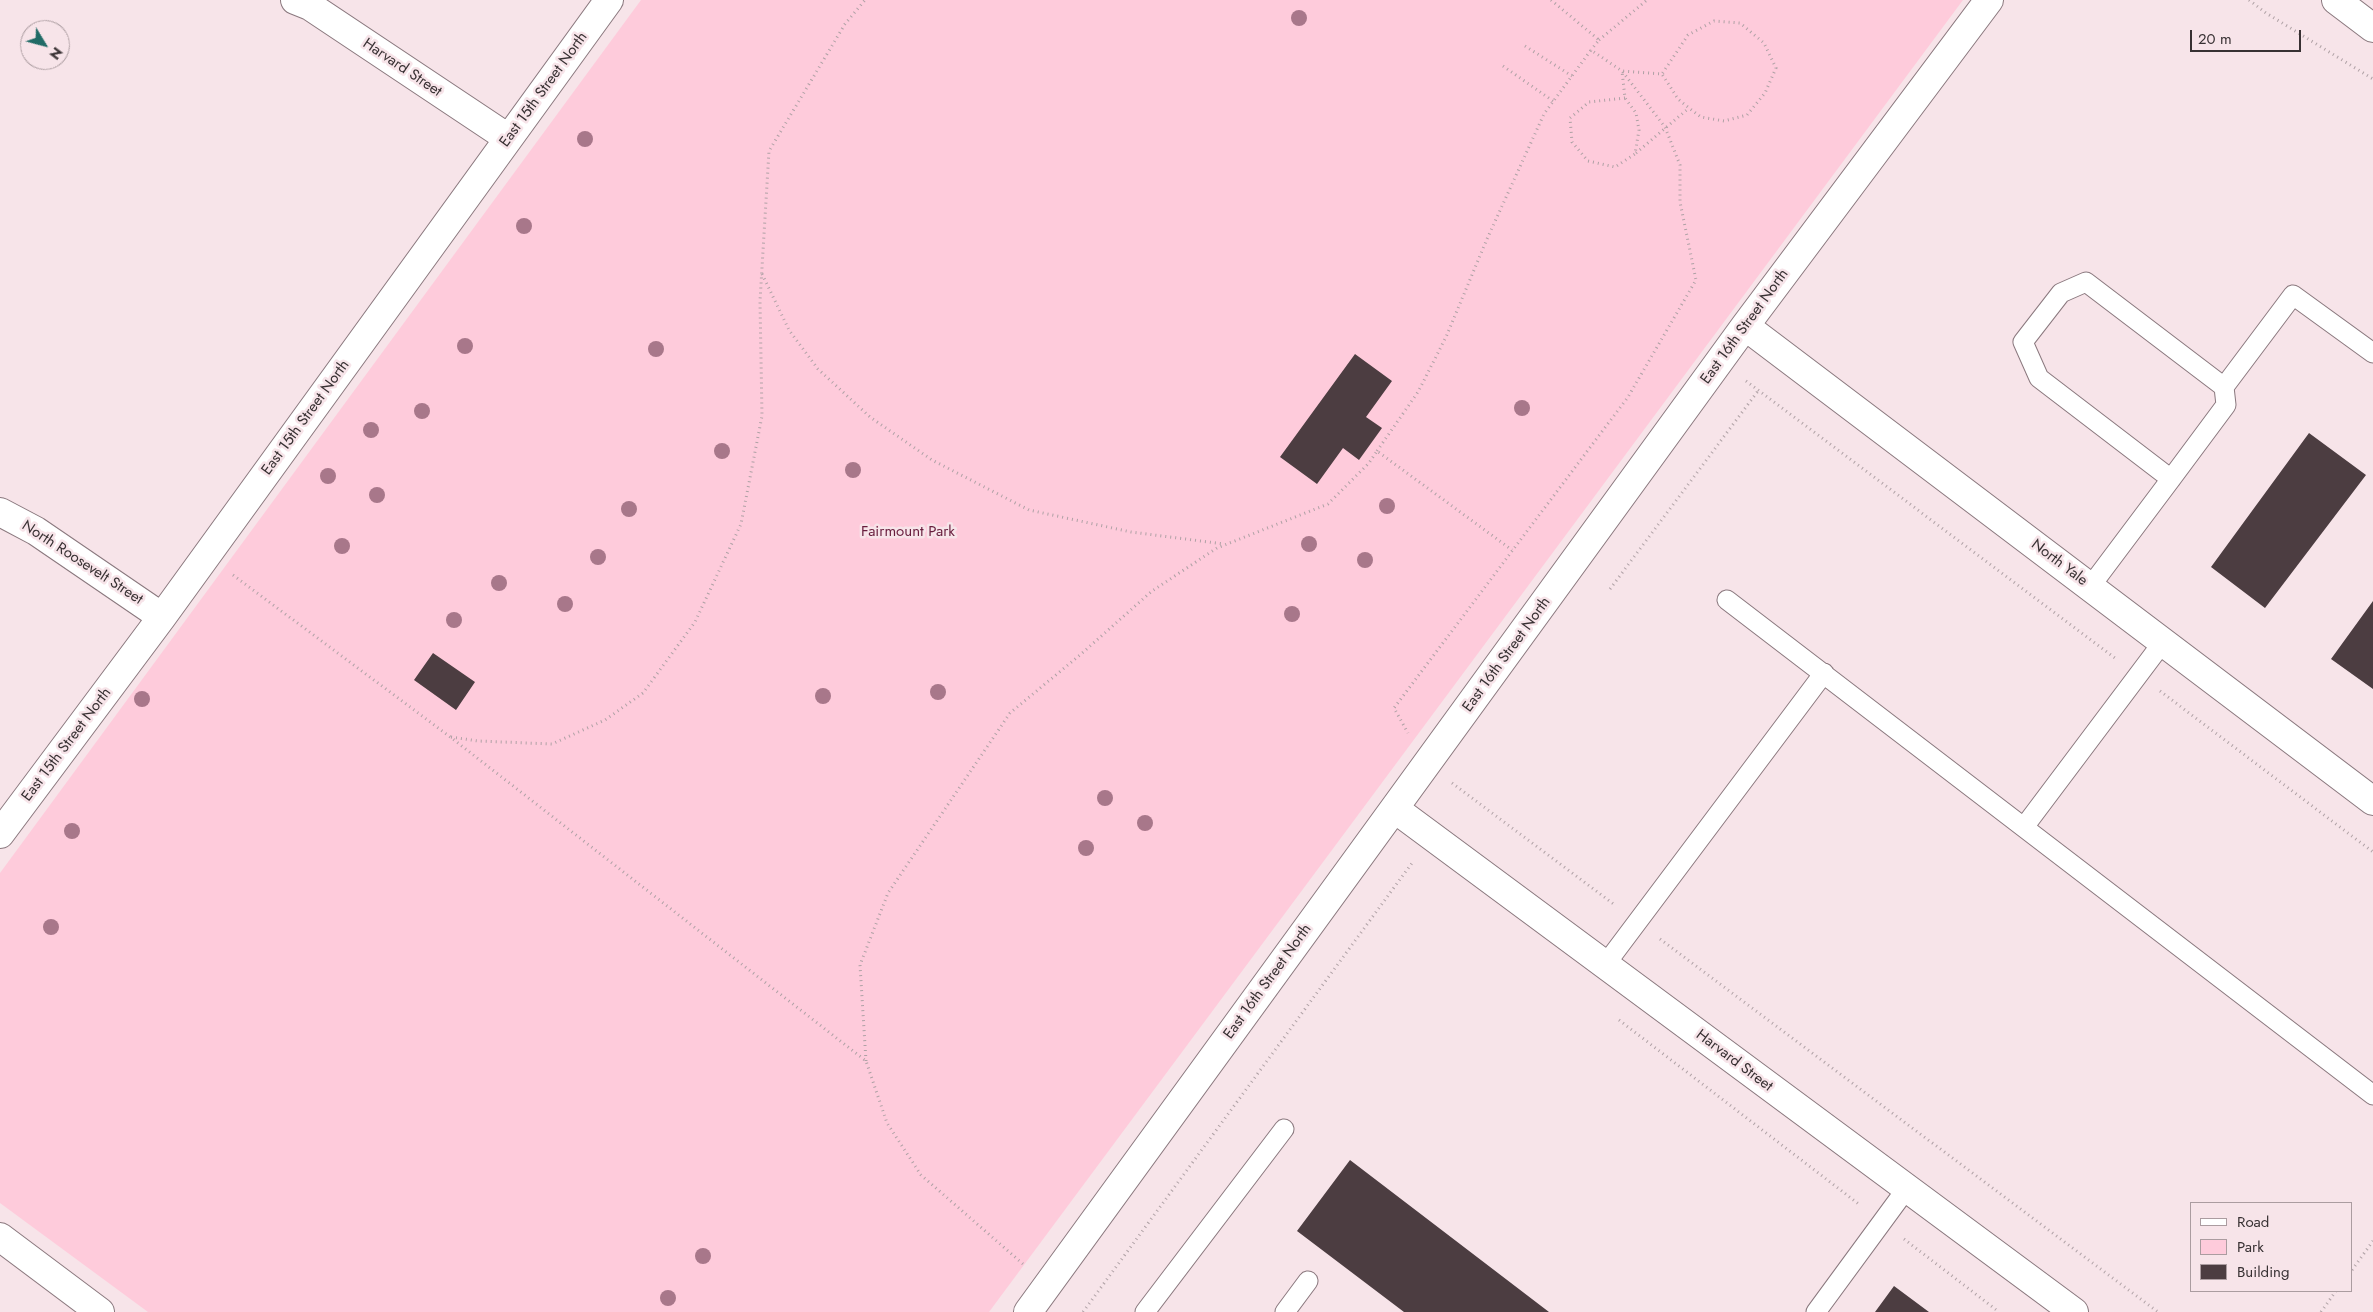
<!DOCTYPE html>
<style>
body{margin:0}
#map{position:relative;width:2373px;height:1312px;overflow:hidden;background:#f7e4e9;font-family:Jost,sans-serif}
canvas{display:block}
.legend{position:absolute;left:2190px;top:1202px;width:162px;height:90px;box-sizing:border-box;background:#f7e4e9;border:1px solid #ab9ca0;margin:0;padding:6px 9px;list-style:none;font-size:15px;color:#383133}
.legend li{display:flex;align-items:center;gap:10px;height:25px}
.legend b{width:25px;border:1px solid #ab9ca0}
.north{position:absolute;left:20px;top:20px;width:50px;height:50px;box-sizing:border-box;background:#f7e4e9;border:1px solid #ab9ca0;border-radius:50%;rotate:127deg;font-size:14px;font-weight:700;line-height:20px;text-align:center;color:#383133}
.north::after{content:'';display:block;margin:auto;width:18px;height:22px;background:#206b66;clip-path:polygon(50% 0,100% 100%,50% 72%,0 100%)}
.scale{position:absolute;left:2190px;top:30px;width:111px;height:22px;box-sizing:border-box;border:2px solid #383133;border-top:0;padding-left:6px;font-size:15px;line-height:18px;white-space:nowrap;color:#383133;-webkit-text-stroke:4px #f7e4e9;paint-order:stroke}
</style>
<div id="map">
<canvas width="2373" height="1312"></canvas>
<ul class="legend">
<li><b style="height:6px;background:#fff"></b>Road</li>
<li><b style="height:14px;background:#fecbdb"></b>Park</li>
<li><b style="height:14px;background:#4c3d41"></b>Building</li>
</ul>
<div class="north">N</div>
<div class="scale">20 m</div>
</div>
<script>
const ctx = document.querySelector('canvas').getContext('2d');
ctx.lineJoin = 'round';
function fillPath(path, color) {
  ctx.fillStyle = color;
  ctx.fill(path, 'evenodd');
}
function poly(rows) {
  const path = new Path2D();
  for (const r of rows) {
    path.moveTo(r[0], r[1]);
    for (let i = 2; i < r.length; i += 2) path.lineTo(r[i], r[i + 1]);
  }
  return path;
}
function trace(path, color, width, dash) {
  ctx.strokeStyle = color;
  ctx.lineWidth = width;
  ctx.lineCap = dash ? 'butt' : 'round';
  ctx.setLineDash(dash || []);
  ctx.stroke(path);
}
function drawText(font, color, halo, rows, align = 'center') {
  ctx.font = font + ' Jost,sans-serif';
  ctx.lineWidth = 5;
  ctx.setLineDash([]);
  ctx.textBaseline = 'middle';
  ctx.strokeStyle = halo;
  ctx.fillStyle = color;
  for (const [text, x, y, turn = 0] of rows) {
    ctx.save();
    ctx.translate(x, y);
    ctx.rotate((+turn || 0) * Math.PI / 180);
    ctx.textAlign = isNaN(turn) ? turn : align;
    if (halo) ctx.strokeText(text, 0, 0);
    ctx.fillText(text, 0, 0);
    ctx.restore();
  }
}
fillPath(poly([
 [641,0,1963,0,989,1312,148,1312,0,1203,0,873]
]), '#fecbdb');
fillPath(poly([
 [1355,354,1392,381,1366,417,1382,428,1359,460,1343,448,1317,484,1280,457],
 [2309,433,2366,475,2265,608,2211,567],
 [2373,601,2373,689,2331,659],
 [433,653,475,682,456,710,414,680],
 [1350,1160,1549,1312,1404,1312,1297,1231],
 [1894,1286,1929,1312,1875,1312]
]), '#4c3d41');
const lane = poly([
 [2224,387,2293,295,2373,353],
 [2090,587,2171,479,2226,405,2224,387,2086,282,2061,293,2023,342,2039,378,2171,479],
 [1727,600,2373,1095],
 [2024,827,2163,642],
 [1605,965,1824,673],
 [1145,1312,1284,1129],
 [1285,1312,1308,1281],
 [1816,1312,1907,1188]
]);
const street = poly([
 [295,0,310,6,508,138],
 [2336,0,2373,28],
 [1745,326,2373,801],
 [0,512,36,531,162,617],
 [1395,809,2074,1312],
 [0,834,162,617,609,0],
 [0,1237,100,1312],
 [1028,1312,1745,326,1989,0]
]);
trace(lane, '#8a787e', 21);
trace(street, '#8a787e', 30);
trace(poly([
 [1551,0,1599,40,1591,50],
 [2249,0,2266,13,2373,79],
 [1599,40,1647,0],
 [1525,46,1572,76],
 [1503,66,1553,101],
 [1625,98,1589,102,1570,118,1572,142,1588,161,1615,167,1635,154,1639,130,1636,113,1625,98,1622,71,1662,74,1688,35,1714,21,1740,23,1764,43,1776,68,1765,93,1747,115,1724,121,1701,117,1689,108,1678,99,1662,74],
 [1636,153,1689,108],
 [762,274,789,330,818,369,870,417,932,460,1029,510,1131,532,1224,544],
 [1746,381,2115,658],
 [1377,451,1418,392,1446,337,1487,239,1544,114,1591,50,1622,71,1665,127,1680,165,1680,202,1696,280,1628,397,1394,708,1408,733],
 [233,575,449,736,866,1061,887,1123,921,1175,1023,1264],
 [1610,589,1758,391],
 [2160,691,2373,852],
 [451,737,478,741,552,744,605,720,643,693,695,622,741,524,762,416,760,301,769,151,845,24,865,0],
 [1452,783,1615,905],
 [1660,939,2158,1312],
 [1619,1020,1860,1205],
 [866,1061,860,965,888,893,1010,713,1080,655,1152,591,1217,548,1328,504,1369,463,1377,451,1512,550],
 [1904,1239,1999,1312],
 [2352,1270,2373,1241],
 [1083,1312,1412,863],
 [2321,1312,2336,1291]
]), '#afa1a5', 3, [1, 4]);
trace(lane, '#fff', 19);
trace(street, '#fff', 28);
ctx.fillStyle = '#a8778a';
for (const [x, y] of [
 [1299,18],
 [585,139],
 [524,226],
 [465,346],
 [656,349],
 [1522,408],
 [422,411],
 [371,430],
 [722,451],
 [853,470],
 [328,476],
 [377,495],
 [1387,506],
 [629,509],
 [1309,544],
 [342,546],
 [598,557],
 [1365,560],
 [499,583],
 [565,604],
 [1292,614],
 [454,620],
 [938,692],
 [823,696],
 [142,699],
 [1105,798],
 [1145,823],
 [72,831],
 [1086,848],
 [51,927],
 [703,1256],
 [668,1298]
]) {
  ctx.beginPath();
  ctx.arc(x, y, 8, 0, 2 * Math.PI);
  ctx.fill();
}
drawText('15px', '#383133', '#f7e4e9', [
 ["Harvard Street",402,68,34],
 ["East 15th Street North",544,90,-54],
 ["East 16th Street North",1745,327,-54],
 ["East 15th Street North",306,418,-54],
 ["North Roosevelt Street",82,563,33],
 ["North Yale",2059,563,37],
 ["East 16th Street North",1507,655,-54],
 ["East 15th Street North",67,745,-53],
 ["East 16th Street North",1268,982,-54],
 ["Harvard Street",1734,1061,37]
]);
drawText('15px', '#681d3d', '#f7e4e9', [
 ["Fairmount Park",908,532]
]);
</script>
